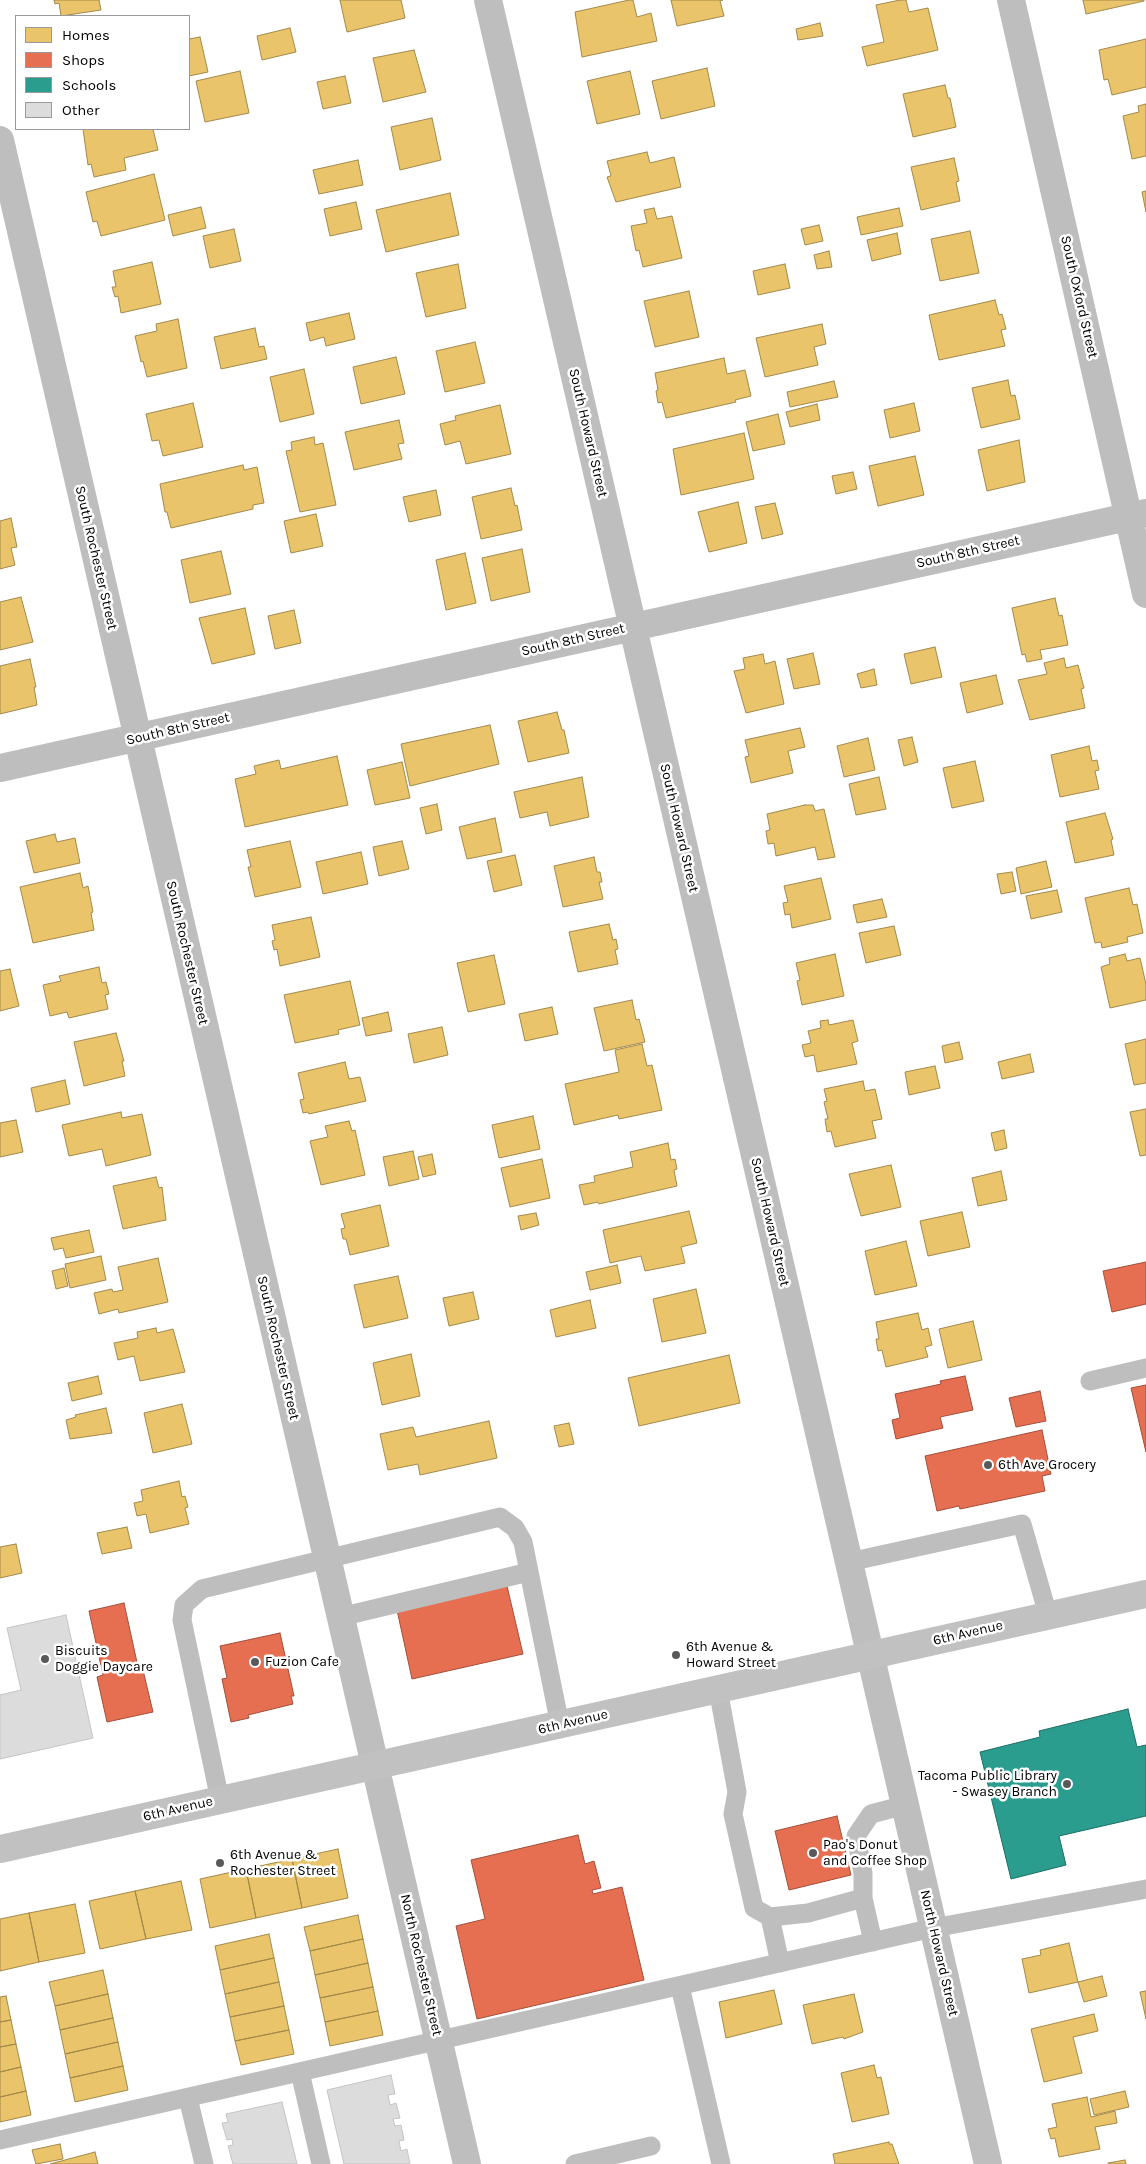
<!DOCTYPE html>
<style>
body{margin:0}
#map{position:relative;width:1146px;height:2164px;overflow:hidden;background:#fff;font-family:Karla,sans-serif}
canvas{display:block}
.legend{position:absolute;left:15px;top:15px;width:175px;height:115px;box-sizing:border-box;background:#fff;border:1px solid #999;margin:0;padding:6px 9px;list-style:none;font-size:15px;color:#000}
.legend li{display:flex;align-items:center;gap:10px;height:25px}
.legend b{width:25px;border:1px solid #999}
</style>
<div id="map">
<canvas width="1146" height="2164"></canvas>
<ul class="legend">
<li><b style="height:14px;background:#e9c46a"></b>Homes</li>
<li><b style="height:14px;background:#e76f51"></b>Shops</li>
<li><b style="height:14px;background:#2a9d8f"></b>Schools</li>
<li><b style="height:14px;background:#dcdcdc"></b>Other</li>
</ul>
</div>
<script>
const ctx = document.querySelector('canvas').getContext('2d');
ctx.lineJoin = 'round';
function fillPath(path, color) {
  ctx.fillStyle = color;
  ctx.fill(path, 'evenodd');
}
function poly(rows) {
  const path = new Path2D();
  for (const r of rows) {
    path.moveTo(r[0], r[1]);
    for (let i = 2; i < r.length; i += 2) path.lineTo(r[i], r[i + 1]);
  }
  return path;
}
function trace(path, color, width, dash) {
  ctx.strokeStyle = color;
  ctx.lineWidth = width;
  ctx.lineCap = dash ? 'butt' : 'round';
  ctx.setLineDash(dash || []);
  ctx.stroke(path);
}
function drawText(font, color, halo, rows, align = 'center') {
  ctx.font = font + ' Karla,sans-serif';
  ctx.lineWidth = 5;
  ctx.setLineDash([]);
  ctx.textBaseline = 'middle';
  ctx.strokeStyle = halo;
  ctx.fillStyle = color;
  for (const [text, x, y, turn = 0] of rows) {
    ctx.save();
    ctx.translate(x, y);
    ctx.rotate((+turn || 0) * Math.PI / 180);
    ctx.textAlign = isNaN(turn) ? turn : align;
    if (halo) ctx.strokeText(text, 0, 0);
    ctx.fillText(text, 0, 0);
    ctx.restore();
  }
}
const homes = poly([
 [54,0,99,0,101,10,61,16,59,3,55,4,54,0],
 [340,0,401,0,405,18,347,32,340,0],
 [629,0,633,0,637,17,651,13,657,41,582,57,575,12,629,0],
 [671,0,723,0,720,1,724,16,677,26,671,0],
 [900,0,906,0,909,12,928,8,938,50,867,66,862,47,884,42,876,5,900,0],
 [1083,0,1144,0,1144,1,1086,14,1083,0],
 [820,23,823,36,798,40,796,29,820,23],
 [290,28,296,52,262,60,257,36,290,28],
 [200,37,208,72,189,76,189,39,200,37],
 [1146,39,1146,87,1112,95,1108,79,1104,80,1099,50,1146,39],
 [414,50,426,92,383,102,373,58,414,50],
 [707,68,715,106,661,119,652,81,707,68],
 [240,71,249,113,205,122,196,81,240,71],
 [630,71,640,114,597,124,587,81,630,71],
 [345,76,351,103,323,109,317,82,345,76],
 [945,85,948,98,950,98,956,127,913,137,903,94,945,85],
 [1146,104,1146,156,1132,159,1123,116,1139,112,1138,106,1146,104],
 [432,118,441,160,400,170,391,127,432,118],
 [83,129,153,129,158,150,124,158,126,170,94,177,91,164,88,165,83,129],
 [647,152,650,163,674,157,681,187,616,202,607,177,611,176,607,161,647,152],
 [954,158,959,181,956,182,960,201,921,210,911,167,954,158],
 [358,160,363,185,319,194,313,170,358,160],
 [154,174,165,220,101,236,97,221,93,222,86,192,154,174],
 [1146,191,1146,212,1142,192,1146,191],
 [450,193,459,235,386,252,376,210,450,193],
 [356,202,362,229,330,236,324,209,356,202],
 [201,207,206,228,173,236,168,215,201,207],
 [654,208,657,219,672,216,682,258,643,267,639,250,636,251,631,226,647,223,644,210,654,208],
 [899,208,903,226,861,235,857,217,899,208],
 [819,225,823,241,805,245,801,229,819,225],
 [234,229,241,261,210,268,203,236,234,229],
 [970,231,979,273,940,281,931,239,970,231],
 [897,233,901,254,872,261,867,240,897,233],
 [829,251,832,267,817,269,814,255,829,251],
 [152,262,161,304,121,313,118,296,115,297,112,287,116,287,113,271,152,262],
 [458,264,466,308,426,317,416,273,458,264],
 [785,264,790,288,758,295,753,271,785,264],
 [689,291,699,337,655,347,644,301,689,291],
 [995,300,999,315,1002,314,1006,329,1001,330,1005,346,939,360,929,315,995,300],
 [349,313,355,339,326,346,324,337,310,341,306,323,349,313],
 [178,319,187,368,147,377,143,361,141,362,135,336,157,331,156,324,178,319],
 [822,324,826,344,814,347,818,365,765,377,756,338,822,324],
 [255,328,259,347,264,346,267,359,221,369,214,337,255,328],
 [475,342,485,383,445,392,436,351,475,342],
 [396,357,405,394,361,404,353,367,396,357],
 [724,358,727,374,745,370,751,396,735,400,736,402,666,418,662,402,658,403,656,391,658,390,655,373,724,358],
 [304,369,314,414,280,422,270,377,304,369],
 [1008,380,1011,396,1015,395,1020,419,981,428,972,388,1008,380],
 [834,381,838,397,790,407,787,392,834,381],
 [193,403,203,447,163,456,159,440,152,441,146,414,193,403],
 [914,403,920,431,890,438,884,410,914,403],
 [817,404,820,420,790,427,786,412,817,404],
 [500,405,511,454,466,464,460,441,445,445,440,424,456,420,455,416,500,405],
 [778,414,785,444,753,451,746,422,778,414],
 [399,420,404,443,398,444,402,459,354,470,345,432,399,420],
 [744,433,754,479,681,495,673,449,744,433],
 [314,437,315,445,323,443,336,505,300,512,286,451,292,450,291,442,314,437],
 [1019,440,1025,482,987,491,978,450,1019,440],
 [915,456,924,495,878,506,869,466,915,456],
 [243,465,244,470,257,467,264,503,253,505,253,509,171,528,167,512,165,512,160,484,243,465],
 [853,472,857,489,836,494,832,476,853,472],
 [511,488,515,506,517,505,522,530,481,539,472,497,511,488],
 [436,490,441,515,409,522,403,497,436,490],
 [738,502,747,543,709,552,698,512,738,502],
 [775,503,783,534,762,539,755,507,775,503],
 [316,514,323,546,291,553,284,521,316,514],
 [11,518,17,547,11,548,15,565,0,569,0,521,11,518],
 [522,549,530,592,491,601,482,558,522,549],
 [221,551,231,594,190,603,181,560,221,551],
 [465,553,476,603,446,610,436,560,465,553],
 [21,597,33,642,0,650,0,602,21,597],
 [1055,598,1059,616,1062,615,1068,645,1040,650,1042,659,1027,662,1025,654,1022,655,1012,608,1055,598],
 [245,608,255,654,212,664,199,618,245,608],
 [294,610,301,643,275,649,268,616,294,610],
 [935,647,942,677,911,684,904,654,935,647],
 [813,653,820,684,794,689,787,659,813,653],
 [763,654,765,664,775,661,784,704,746,713,734,671,745,669,743,658,763,654],
 [1064,658,1066,668,1078,665,1084,688,1081,689,1085,708,1030,720,1018,680,1047,674,1044,663,1064,658],
 [30,659,36,687,34,687,37,705,0,714,0,666,30,659],
 [874,669,877,685,861,688,857,674,874,669],
 [996,675,1003,704,967,713,960,683,996,675],
 [557,712,562,730,564,730,569,753,528,762,518,721,557,712],
 [490,725,499,764,410,786,401,744,490,725],
 [800,728,805,747,788,751,793,773,751,783,745,757,749,756,745,740,800,728],
 [912,737,918,762,904,766,898,740,912,737],
 [868,738,875,770,844,777,837,746,868,738],
 [1089,746,1092,761,1097,760,1099,770,1095,771,1099,789,1060,797,1051,755,1089,746],
 [337,756,348,805,245,827,235,779,256,774,254,766,279,760,281,769,337,756],
 [975,761,984,801,952,808,943,768,975,761],
 [402,762,410,798,375,805,367,770,402,762],
 [582,777,589,817,550,826,547,812,520,818,514,792,582,777],
 [879,777,886,809,856,815,849,784,879,777],
 [437,804,442,830,426,834,420,808,437,804],
 [805,805,813,805,815,811,824,809,835,857,818,860,815,847,776,856,774,843,768,844,766,831,770,830,767,814,805,805],
 [1105,813,1113,839,1111,840,1114,855,1075,863,1066,822,1105,813],
 [495,818,502,852,467,859,459,827,495,818],
 [55,834,57,842,75,838,80,863,34,873,26,841,55,834],
 [290,841,301,887,255,897,248,867,251,867,247,850,290,841],
 [402,841,409,869,379,876,373,847,402,841],
 [361,852,368,884,323,894,316,862,361,852],
 [515,855,522,885,494,892,487,861,515,855],
 [594,857,597,872,600,872,602,882,599,882,603,899,563,907,554,866,594,857],
 [1046,861,1052,887,1021,894,1016,868,1046,861],
 [1012,872,1016,891,1001,894,997,874,1012,872],
 [80,873,83,888,88,886,93,912,91,913,94,930,33,943,20,887,80,873],
 [821,878,831,919,792,928,790,914,785,915,783,903,788,902,784,886,821,878],
 [1129,888,1133,905,1137,904,1143,933,1127,937,1128,942,1102,948,1101,942,1095,943,1085,898,1129,888],
 [1057,890,1062,912,1031,919,1026,896,1057,890],
 [882,899,887,917,857,923,853,905,882,899],
 [311,917,320,957,280,966,277,949,274,950,272,941,275,940,272,925,311,917],
 [609,924,613,940,616,939,618,949,615,950,618,964,578,972,569,932,609,924],
 [894,926,901,955,866,963,859,933,894,926],
 [835,954,844,996,802,1005,797,981,800,980,796,963,835,954],
 [1125,954,1127,961,1140,958,1146,984,1146,1000,1110,1008,1101,967,1110,964,1109,958,1125,954],
 [494,955,505,1004,468,1012,457,963,494,955],
 [99,967,102,983,106,982,109,994,105,995,108,1009,69,1018,67,1012,50,1016,43,985,61,981,59,976,99,967],
 [10,969,19,1006,0,1011,0,971,10,969],
 [350,981,360,1025,338,1030,339,1034,295,1043,284,995,350,981],
 [632,1000,636,1020,639,1019,645,1042,604,1051,594,1008,632,1000],
 [552,1007,558,1034,525,1041,519,1014,552,1007],
 [388,1012,392,1031,366,1036,362,1018,388,1012],
 [828,1020,829,1025,853,1020,858,1041,852,1043,857,1064,817,1072,814,1055,805,1057,802,1045,811,1043,808,1031,821,1028,820,1021,828,1020],
 [442,1027,448,1055,414,1063,408,1034,442,1027],
 [116,1033,124,1061,122,1061,125,1076,84,1086,74,1042,116,1033],
 [1146,1039,1146,1083,1134,1085,1125,1044,1146,1039],
 [959,1042,963,1059,945,1063,942,1046,959,1042],
 [642,1044,647,1066,652,1065,662,1110,619,1119,618,1115,574,1125,565,1084,619,1072,615,1050,642,1044],
 [1030,1054,1034,1072,1002,1079,998,1062,1030,1054],
 [345,1062,349,1079,360,1077,366,1101,309,1114,308,1112,303,1113,300,1100,304,1099,298,1073,345,1062],
 [935,1066,940,1088,909,1095,905,1072,935,1066],
 [65,1080,70,1104,36,1112,31,1088,65,1080],
 [863,1081,865,1091,875,1089,882,1119,872,1121,876,1138,835,1147,831,1131,827,1132,825,1119,828,1119,824,1102,827,1101,824,1089,863,1081],
 [1146,1109,1146,1155,1140,1156,1130,1112,1146,1109],
 [121,1112,122,1118,142,1114,151,1155,106,1166,102,1149,69,1156,62,1125,121,1112],
 [533,1116,540,1149,499,1158,492,1125,533,1116],
 [16,1120,23,1152,0,1157,0,1123,16,1120],
 [349,1121,352,1131,355,1130,365,1175,321,1185,310,1141,328,1137,325,1126,349,1121],
 [1004,1130,1007,1148,995,1151,991,1133,1004,1130],
 [668,1143,671,1160,675,1159,677,1169,674,1170,677,1186,599,1204,598,1202,584,1205,579,1185,595,1182,594,1176,633,1167,630,1152,668,1143],
 [413,1151,419,1179,389,1186,383,1157,413,1151],
 [432,1154,436,1174,423,1177,418,1157,432,1154],
 [542,1159,550,1198,510,1207,501,1168,542,1159],
 [891,1165,901,1207,861,1216,849,1174,891,1165],
 [1001,1171,1007,1200,978,1206,972,1178,1001,1171],
 [156,1177,159,1188,162,1187,166,1220,123,1229,113,1186,156,1177],
 [380,1205,389,1246,350,1255,346,1239,343,1239,341,1229,345,1228,341,1214,380,1205],
 [689,1211,697,1243,681,1247,685,1263,645,1271,641,1256,610,1263,603,1230,689,1211],
 [962,1212,970,1247,928,1256,920,1221,962,1212],
 [536,1213,539,1225,521,1230,518,1216,536,1213],
 [89,1230,94,1252,66,1258,63,1248,54,1250,51,1238,89,1230],
 [906,1241,917,1286,875,1295,865,1251,906,1241],
 [101,1256,106,1280,70,1288,65,1264,101,1256],
 [158,1258,168,1302,119,1313,118,1309,99,1314,94,1293,112,1289,113,1292,123,1290,118,1267,158,1258],
 [617,1265,621,1283,590,1290,586,1272,617,1265],
 [64,1268,68,1286,56,1289,52,1271,64,1268],
 [398,1276,408,1318,364,1328,354,1285,398,1276],
 [696,1289,706,1333,662,1342,653,1299,696,1289],
 [473,1292,479,1319,449,1326,443,1298,473,1292],
 [590,1300,596,1328,556,1337,550,1310,590,1300],
 [918,1313,922,1330,928,1328,932,1345,925,1347,928,1357,886,1367,882,1350,878,1351,876,1339,879,1339,876,1322,918,1313],
 [973,1321,982,1360,948,1368,939,1329,973,1321],
 [156,1328,157,1333,173,1329,185,1372,140,1381,134,1356,118,1360,114,1343,138,1338,137,1332,156,1328],
 [411,1354,420,1396,382,1405,373,1363,411,1354],
 [729,1355,740,1403,639,1426,628,1378,729,1355],
 [98,1376,102,1394,72,1401,68,1383,98,1376],
 [182,1404,192,1444,153,1453,144,1413,182,1404],
 [106,1408,112,1433,70,1439,66,1420,76,1417,75,1415,106,1408],
 [489,1421,497,1458,420,1475,418,1464,388,1470,380,1434,413,1427,416,1437,489,1421],
 [569,1423,574,1444,559,1447,554,1426,569,1423],
 [179,1481,182,1497,185,1496,188,1507,185,1508,189,1524,150,1533,146,1514,137,1516,134,1503,143,1501,141,1490,179,1481],
 [127,1527,132,1548,102,1554,97,1533,127,1527],
 [16,1544,22,1573,0,1578,0,1547,16,1544],
 [338,1849,348,1898,302,1908,292,1859,338,1849],
 [292,1859,302,1908,256,1918,246,1869,292,1859],
 [246,1869,256,1918,210,1928,200,1879,246,1869],
 [181,1881,192,1930,146,1939,135,1891,181,1881],
 [135,1891,146,1939,100,1949,89,1901,135,1891],
 [75,1904,85,1953,39,1962,29,1913,75,1904],
 [29,1913,39,1962,0,1971,0,1919,29,1913],
 [358,1915,363,1939,310,1951,304,1927,358,1915],
 [269,1934,274,1958,220,1970,215,1946,269,1934],
 [363,1939,368,1963,315,1975,310,1951,363,1939],
 [1069,1943,1078,1982,1029,1993,1022,1959,1041,1955,1040,1950,1069,1943],
 [274,1958,279,1982,225,1994,220,1970,274,1958],
 [368,1963,373,1987,320,1998,315,1975,368,1963],
 [103,1970,108,1994,55,2006,49,1982,103,1970],
 [1102,1976,1107,1996,1084,2002,1078,1982,1102,1976],
 [279,1982,284,2006,230,2017,225,1994,279,1982],
 [373,1987,378,2011,325,2022,320,1998,373,1987],
 [774,1990,782,2024,726,2038,719,2002,774,1990],
 [1146,1991,1146,2019,1140,1992,1146,1991],
 [108,1994,113,2018,60,2030,55,2006,108,1994],
 [854,1994,863,2032,844,2039,843,2037,812,2044,803,2005,854,1994],
 [6,1996,11,2020,0,2022,0,1997,6,1996],
 [284,2006,289,2030,235,2041,230,2017,284,2006],
 [378,2011,383,2035,330,2046,325,2022,378,2011],
 [1094,2014,1098,2031,1073,2037,1082,2073,1044,2082,1031,2029,1094,2014],
 [113,2018,118,2042,65,2054,60,2030,113,2018],
 [11,2020,16,2044,0,2047,0,2022,11,2020],
 [289,2030,294,2054,241,2065,235,2041,289,2030],
 [118,2042,123,2066,70,2078,65,2054,118,2042],
 [16,2044,21,2067,0,2072,0,2047,16,2044],
 [874,2065,877,2078,881,2077,889,2114,852,2122,841,2073,874,2065],
 [123,2066,128,2090,75,2102,70,2078,123,2066],
 [21,2067,26,2091,0,2097,0,2072,21,2067],
 [26,2091,31,2115,0,2122,0,2097,26,2091],
 [1125,2091,1129,2107,1094,2115,1090,2099,1125,2091],
 [1087,2097,1091,2117,1115,2111,1117,2123,1095,2127,1100,2149,1059,2157,1055,2138,1051,2139,1048,2129,1057,2127,1052,2104,1087,2097],
 [889,2142,889,2144,892,2144,899,2164,835,2164,833,2154,889,2142],
 [60,2144,63,2159,36,2164,32,2150,60,2144],
 [95,2152,98,2164,50,2164,95,2152],
 [1125,2160,1126,2164,1108,2164,1108,2163,1125,2160]
]);
fillPath(homes, '#e9c46a');
trace(homes, '#a3894a', 1);
const shops = poly([
 [1146,1262,1146,1304,1112,1312,1103,1271,1146,1262],
 [965,1376,973,1410,940,1417,943,1428,896,1439,892,1420,900,1418,895,1394,941,1384,940,1381,965,1376],
 [1146,1385,1146,1452,1131,1388,1146,1385],
 [1040,1391,1046,1421,1016,1427,1009,1398,1040,1391],
 [1042,1430,1051,1474,1042,1476,1045,1491,960,1509,959,1506,937,1511,925,1456,1042,1430],
 [507,1586,523,1654,412,1679,397,1610,507,1586],
 [124,1603,138,1667,142,1666,153,1712,107,1722,97,1677,103,1675,89,1611,124,1603],
 [280,1633,294,1696,291,1696,293,1704,248,1715,249,1718,231,1722,222,1679,227,1678,220,1646,280,1633],
 [837,1816,851,1875,789,1890,775,1831,837,1816],
 [578,1835,585,1864,594,1861,601,1888,592,1890,593,1894,622,1887,644,1980,477,2019,456,1926,485,1919,471,1860,578,1835]
]);
fillPath(shops, '#e76f51');
trace(shops, '#a24e39', 1);
const schools = poly([
 [1128,1709,1137,1747,1146,1745,1146,1816,1059,1836,1066,1865,1011,1879,980,1752,1040,1737,1039,1731,1128,1709]
]);
fillPath(schools, '#2a9d8f');
trace(schools, '#1d6e64', 1);
const building = poly([
 [66,1615,93,1738,0,1759,0,1695,21,1690,7,1628,66,1615],
 [391,2075,395,2094,388,2095,390,2105,396,2103,400,2118,393,2119,395,2126,401,2125,404,2140,399,2141,401,2151,407,2149,410,2164,344,2164,327,2090,391,2075],
 [282,2102,297,2164,233,2164,228,2146,233,2145,232,2139,227,2140,222,2123,228,2122,226,2114,282,2102]
]);
fillPath(building, '#dcdcdc');
trace(building, '#c5c5c5', 1);
trace(poly([
 [1090,1381,1146,1368],
 [849,1562,1022,1524,1048,1615],
 [340,1617,529,1572],
 [718,1689,737,1792,733,1814,754,1908,770,1917,808,1913,863,1898],
 [220,1800,182,1620,184,1605,202,1589,500,1517,515,1528,523,1542,560,1725],
 [770,1917,780,1963],
 [873,1942,863,1898,863,1873,856,1836,871,1814,905,1805],
 [680,1986,721,2164],
 [300,2072,321,2164],
 [188,2098,204,2164],
 [0,2140,933,1928,1146,1889],
 [575,2164,651,2146]
]), '#bebebe', 19);
trace(poly([
 [488,0,988,2164],
 [1011,0,1146,594],
 [0,140,467,2164],
 [0,768,1146,513]
]), '#bebebe', 28);
trace(poly([
 [0,1849,1146,1594]
]), '#c1c1c1', 28);
for (const [x, y, r, color] of [
 [988,1465,5,"#595959"],
 [676,1655,5,"#595959"],
 [45,1659,5,"#595959"],
 [255,1662,5,"#595959"],
 [1067,1784,5,"#595959"],
 [813,1853,5,"#595959"],
 [220,1863,5,"#595959"]
]) {
  const dot = new Path2D();
  dot.arc(x, y, r, 0, 2 * Math.PI);
  ctx.fillStyle = color;
  ctx.fill(dot);
  trace(dot, '#fff', 2);
}
drawText('14px', '#000', '#fff', [
 ["South Oxford Street",1079,297,77],
 ["South Howard Street",588,433,77],
 ["South 8th Street",968,552,-13],
 ["South Rochester Street",96,558,77],
 ["South 8th Street",573,640,-13],
 ["South 8th Street",178,729,-13],
 ["South Howard Street",679,828,77],
 ["South Rochester Street",187,953,77],
 ["South Howard Street",770,1222,77],
 ["South Rochester Street",278,1348,77],
 ["6th Avenue",968,1633,-13],
 ["6th Avenue",573,1722,-13],
 ["6th Avenue",178,1809,-13],
 ["North Howard Street",939,1953,77],
 ["North Rochester Street",421,1965,77]
]);
drawText('14px', '#000', '#fff', [
 ["6th Ave Grocery",998,1465],
 ["6th Avenue &",686,1647],
 ["Howard Street",686,1663],
 ["Biscuits",55,1651],
 ["Doggie Daycare",55,1667],
 ["Fuzion Cafe",265,1662],
 ["Tacoma Public Library",1057,1776,"right"],
 ["- Swasey Branch",1057,1792,"right"],
 ["Pao's Donut",823,1845],
 ["and Coffee Shop",823,1861],
 ["6th Avenue &",230,1855],
 ["Rochester Street",230,1871]
], 'left');
</script>
